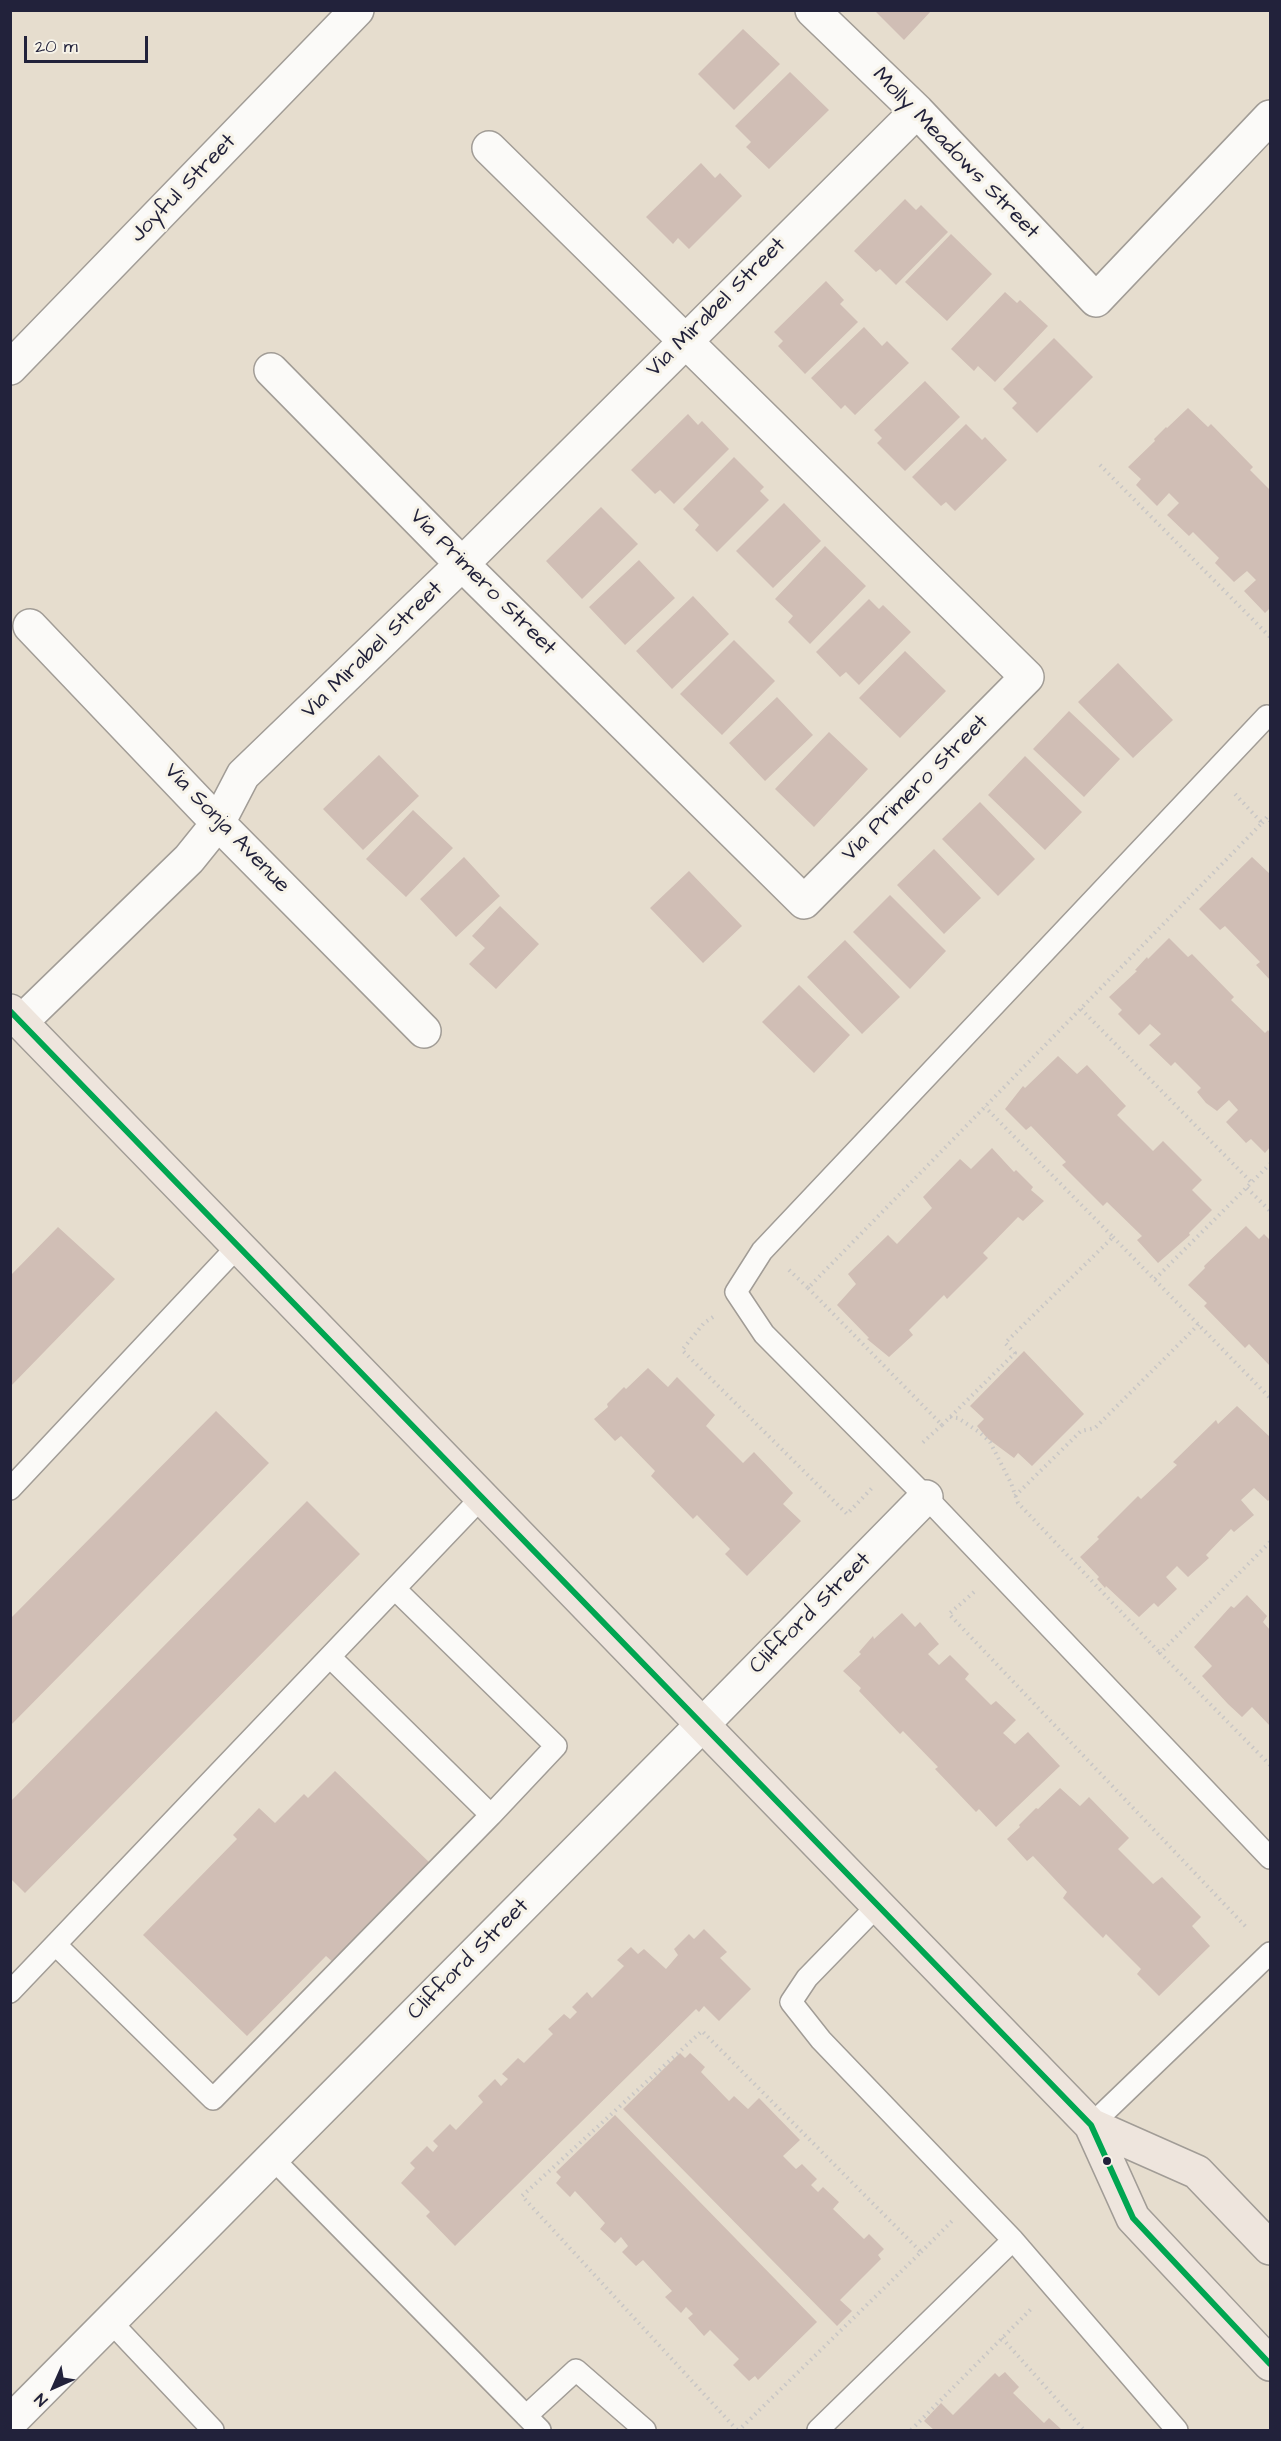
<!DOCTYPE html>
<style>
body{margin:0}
#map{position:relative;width:1281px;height:2441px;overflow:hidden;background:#e6ddce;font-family:"Architects Daughter",sans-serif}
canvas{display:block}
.frame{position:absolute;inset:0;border:12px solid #22223b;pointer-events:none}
.north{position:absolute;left:24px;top:2357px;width:60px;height:60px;-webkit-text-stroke:4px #f7f3e8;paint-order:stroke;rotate:225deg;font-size:16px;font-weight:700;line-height:24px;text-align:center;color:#22223b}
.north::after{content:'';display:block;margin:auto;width:21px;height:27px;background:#22223b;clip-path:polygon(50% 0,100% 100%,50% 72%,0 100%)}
.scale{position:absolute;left:24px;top:36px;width:124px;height:27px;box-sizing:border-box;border:3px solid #22223b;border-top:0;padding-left:8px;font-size:18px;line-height:21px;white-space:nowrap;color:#22223b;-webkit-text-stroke:4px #f7f3e8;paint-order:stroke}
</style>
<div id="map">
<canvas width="1281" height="2441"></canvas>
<div class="frame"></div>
<div class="north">N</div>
<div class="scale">20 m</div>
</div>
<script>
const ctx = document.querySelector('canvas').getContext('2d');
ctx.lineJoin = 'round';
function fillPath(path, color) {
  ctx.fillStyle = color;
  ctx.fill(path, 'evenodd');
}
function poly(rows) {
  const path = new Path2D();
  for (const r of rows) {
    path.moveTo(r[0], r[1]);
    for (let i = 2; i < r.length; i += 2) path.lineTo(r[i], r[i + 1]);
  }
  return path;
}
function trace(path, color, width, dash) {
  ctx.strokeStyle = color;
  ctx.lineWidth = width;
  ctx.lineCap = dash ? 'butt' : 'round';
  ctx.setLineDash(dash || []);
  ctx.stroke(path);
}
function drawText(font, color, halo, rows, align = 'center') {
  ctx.font = font + ' "Architects Daughter",sans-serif';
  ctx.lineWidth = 6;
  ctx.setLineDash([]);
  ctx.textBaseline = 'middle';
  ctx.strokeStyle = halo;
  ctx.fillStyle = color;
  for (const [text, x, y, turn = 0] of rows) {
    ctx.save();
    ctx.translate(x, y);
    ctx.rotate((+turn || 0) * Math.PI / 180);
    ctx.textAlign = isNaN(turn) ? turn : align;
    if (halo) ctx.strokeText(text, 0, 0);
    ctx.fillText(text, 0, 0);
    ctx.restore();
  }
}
fillPath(poly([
 [874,10,932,10,904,40],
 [743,29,780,64,734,110,698,74],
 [790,72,829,110,769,169,746,147,751,142,735,126],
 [701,163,715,178,720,173,742,196,689,249,678,238,673,244,646,217],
 [905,199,916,210,921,205,948,232,896,285,880,269,876,272,854,251],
 [951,234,992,274,947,321,905,282],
 [826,281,844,300,840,304,858,322,805,374,778,346,783,341,774,332],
 [1005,292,1017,303,1020,300,1048,326,995,382,978,366,974,371,951,349],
 [864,327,882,346,887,341,909,363,855,415,845,405,841,409,811,378],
 [1054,338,1093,377,1037,433,1012,408,1017,403,1003,389],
 [925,381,960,417,905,471,877,443,882,438,874,430],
 [1188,408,1208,427,1211,424,1253,467,1250,470,1270,490,1270,608,1265,613,1244,591,1256,580,1247,571,1234,582,1215,563,1219,558,1193,532,1189,536,1167,515,1179,503,1169,493,1157,506,1136,485,1141,479,1128,467,1155,441,1154,439,1166,427,1167,428],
 [688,414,698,425,702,421,729,449,674,504,660,490,655,494,631,470],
 [966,424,982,440,985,437,1007,460,955,511,946,502,941,506,912,477],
 [734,457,764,487,760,491,769,500,717,552,695,530,699,525,683,509],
 [784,503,821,541,773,588,736,551],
 [601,507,638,544,582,599,546,561],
 [825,546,866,586,810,644,788,622,793,616,775,599],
 [639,560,675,598,625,645,589,607],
 [693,596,729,634,672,689,636,651],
 [869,599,879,609,883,605,911,632,859,685,846,672,840,677,816,652],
 [734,640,775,681,722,735,680,694],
 [905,651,946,691,900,738,859,698],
 [1118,663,1173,720,1133,758,1078,702],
 [777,697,813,735,765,781,729,743],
 [1069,711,1120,759,1084,797,1033,749],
 [829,732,868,769,814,827,775,789],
 [379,755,419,796,363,850,323,809],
 [1025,756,1082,812,1045,850,988,795],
 [980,802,1035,859,998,896,942,839],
 [413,810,453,848,406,897,366,859],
 [934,849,981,898,944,934,897,885],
 [464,857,500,896,456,937,420,899],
 [1252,857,1270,874,1270,980,1256,965,1260,962,1225,926,1220,930,1199,909],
 [689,871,742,926,703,963,650,908],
 [890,895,946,951,910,989,853,932],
 [500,906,539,944,496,989,469,964,485,948,472,936],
 [1169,938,1188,957,1192,954,1234,997,1231,1000,1265,1033,1268,1030,1270,1033,1270,1147,1265,1153,1251,1139,1246,1143,1226,1122,1238,1110,1229,1100,1217,1111,1206,1103,1197,1092,1201,1088,1175,1062,1171,1066,1149,1045,1161,1034,1150,1024,1139,1035,1118,1014,1122,1010,1109,997,1137,971,1135,970,1147,957,1148,959],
 [845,940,900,997,862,1034,807,977],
 [799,985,850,1035,814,1073,762,1022],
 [1058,1056,1077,1074,1087,1065,1126,1106,1117,1115,1153,1151,1163,1141,1202,1180,1192,1190,1212,1210,1189,1233,1190,1235,1158,1263,1137,1240,1142,1236,1107,1202,1103,1206,1062,1165,1066,1162,1031,1126,1026,1130,1005,1109,1023,1086,1025,1088],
 [992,1148,1014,1172,1016,1170,1033,1187,1031,1190,1044,1201,1023,1221,1018,1217,983,1253,988,1258,947,1299,944,1295,909,1330,913,1335,889,1357,867,1339,869,1338,837,1305,856,1284,848,1274,888,1235,897,1244,932,1208,923,1197,960,1159,971,1169],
 [1246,1226,1259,1239,1264,1234,1270,1240,1270,1366,1249,1344,1245,1348,1204,1306,1207,1303,1188,1285,1205,1268,1204,1266],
 [58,1227,115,1279,10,1387,10,1276],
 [1024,1351,1084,1414,1032,1466,1018,1453,1014,1458,987,1438,977,1426,984,1419,970,1406],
 [648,1368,668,1387,677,1377,715,1415,706,1426,743,1463,754,1452,793,1493,783,1504,801,1521,747,1576,725,1554,730,1549,697,1515,693,1519,651,1476,655,1471,621,1436,615,1441,594,1419,608,1407,607,1404,624,1387,626,1389],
 [1237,1406,1270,1437,1270,1499,1268,1501,1254,1488,1241,1500,1254,1515,1234,1532,1231,1529,1206,1555,1209,1558,1188,1577,1177,1566,1166,1577,1177,1589,1158,1607,1154,1603,1139,1617,1106,1586,1105,1588,1097,1579,1099,1577,1080,1557,1099,1539,1097,1537,1138,1496,1141,1499,1177,1465,1173,1462,1216,1420,1218,1424],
 [216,1411,269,1463,10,1726,10,1619],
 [307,1501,360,1554,25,1893,10,1878,10,1802],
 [1247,1595,1267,1616,1263,1622,1270,1630,1270,1726,1252,1707,1242,1717,1228,1704,1202,1676,1212,1666,1194,1647,1231,1606,1234,1608],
 [902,1613,915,1627,920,1622,939,1644,928,1654,939,1665,950,1655,969,1674,965,1679,991,1705,996,1701,1016,1720,1003,1733,1015,1744,1028,1732,1060,1766,996,1827,979,1809,976,1812,935,1769,938,1767,903,1731,900,1734,859,1691,861,1688,843,1671,861,1654,859,1652,873,1636,874,1639],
 [335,1771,432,1865,335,1964,326,1956,247,2036,143,1935,237,1839,233,1835,259,1808,275,1823,304,1794,308,1798],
 [1060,1788,1080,1806,1089,1797,1129,1838,1118,1849,1153,1884,1162,1877,1201,1917,1192,1926,1210,1946,1159,1996,1137,1974,1141,1969,1106,1934,1103,1938,1063,1898,1067,1892,1033,1856,1027,1861,1007,1839,1020,1827,1019,1825,1036,1808,1038,1809],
 [704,1929,727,1952,720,1958,751,1989,719,2021,704,2006,699,2012,696,2009,455,2246,426,2216,430,2212,401,2183,415,2168,410,2163,427,2146,433,2152,438,2146,433,2141,450,2124,456,2130,483,2102,478,2096,495,2079,501,2086,508,2079,502,2074,518,2058,524,2063,553,2034,548,2029,564,2014,570,2019,577,2012,572,2007,587,1992,592,1998,624,1966,617,1960,631,1947,638,1954,644,1949,666,1969,678,1955,674,1949,689,1934,694,1939],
 [680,2053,685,2058,690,2053,705,2067,701,2072,729,2101,734,2096,748,2109,759,2098,800,2140,783,2156,796,2169,802,2164,817,2179,811,2185,818,2192,823,2187,839,2202,833,2209,864,2239,869,2234,884,2249,878,2255,881,2259,840,2300,852,2311,837,2326,623,2109],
 [615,2115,817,2322,758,2380,755,2376,749,2381,733,2365,739,2359,710,2330,704,2336,688,2318,693,2314,686,2307,681,2313,665,2297,672,2291,643,2260,636,2266,622,2252,628,2246,621,2237,615,2243,600,2229,605,2223,575,2191,570,2197,556,2183,561,2177,556,2172],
 [1005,2372,1019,2387,1013,2393,1044,2423,1049,2418,1062,2430,934,2430,924,2421,941,2403,953,2415,995,2373,999,2377]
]), '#d0beb5');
const service = poly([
 [1267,716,762,1251,736,1292,764,1334,926,1497,1270,1858],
 [10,1489,238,1246],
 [395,1589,556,1746,491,1815],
 [878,1905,807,1978,791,2002,821,2040,1013,2240,1177,2430],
 [56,1945,213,2099,491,1815,330,1657],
 [10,1992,482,1497],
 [1091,2125,1270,1953],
 [272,2158,540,2430],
 [110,2321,213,2430],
 [526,2416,576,2370,645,2430],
 [818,2430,1013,2240]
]);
const minor = poly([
 [812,10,917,111,1096,300,1270,117],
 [10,368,357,10],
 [271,370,462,564,804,902,1027,677,489,148],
 [30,626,218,823,424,1031],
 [21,1022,189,859,218,823,243,775,462,564,917,111],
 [702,1725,926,1497]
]);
const tertiary = poly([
 [10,2422,702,1725]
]);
const primary = poly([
 [10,1011,1091,2125,1133,2218,1270,2364],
 [1091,2125,1197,2172,1270,2248]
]);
trace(service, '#a19c96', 24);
trace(minor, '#a19c96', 36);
trace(tertiary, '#a19c96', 36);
trace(primary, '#a19c96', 36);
trace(poly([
 [1100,465,1270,637],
 [1262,823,1267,817,1270,821],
 [1081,1009,1252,1183],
 [1247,1188,1270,1211],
 [1113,1237,1270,1398],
 [789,1270,808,1288,1262,823,1235,794],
 [1155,1279,1270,1164],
 [808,1288,942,1425,920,1445],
 [713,1317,704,1323,682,1350,847,1514,872,1488],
 [950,1417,958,1418,979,1432,990,1442,1011,1483,1018,1503,1160,1653],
 [942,1425,1015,1353,1005,1343,1113,1237,985,1107],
 [1015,1496,1081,1431,1095,1428,1199,1324],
 [1270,1542,1160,1653,1270,1765],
 [974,1592,949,1614,1248,1929],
 [921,2252,952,2221],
 [1002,2338,1084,2430],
 [737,2430,522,2196,702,2031,921,2252,739,2430],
 [911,2430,1032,2308]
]), '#c8c6c5', 4, [1.5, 4.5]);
trace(service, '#fbfaf8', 21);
trace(minor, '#fbfaf8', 33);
trace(tertiary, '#fbfaf8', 33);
trace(primary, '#eee5dd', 33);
trace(poly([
 [10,1011,1091,2125,1133,2218,1270,2364]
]), '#00a651', 6);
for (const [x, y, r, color] of [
 [1107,2161,5,"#22223b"]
]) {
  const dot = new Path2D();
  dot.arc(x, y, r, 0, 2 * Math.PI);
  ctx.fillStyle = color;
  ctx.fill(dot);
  trace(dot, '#f7f3e8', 2);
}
drawText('22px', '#22223b', '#f7f3e8', [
 ["Molly Meadows Street",955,154,46],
 ["Joyful Street",184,189,-46],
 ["Via Mirabel Street",717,308,-45],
 ["Via Primero Street",482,583,45],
 ["Via Mirabel Street",373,651,-44],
 ["Via Primero Street",916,789,-45],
 ["Via Sonja Avenue",226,829,46],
 ["Clifford Street",811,1614,-45],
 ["Clifford Street",469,1960,-45]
]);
</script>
